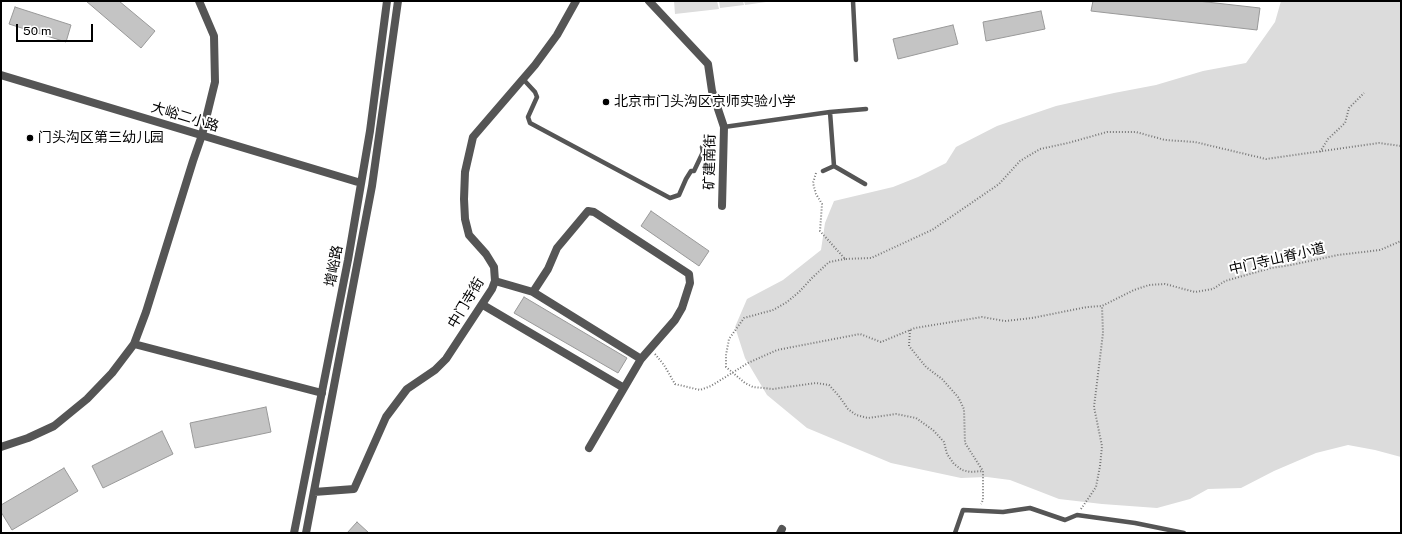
<!DOCTYPE html>
<meta charset="utf-8">
<style>
body{margin:0}
#map{position:relative;width:1402px;height:534px;overflow:hidden;background:#fff;font-family:"Public Sans",sans-serif}
canvas{display:block}
.frame{position:absolute;inset:0;border:2px solid #000;pointer-events:none}
.scale{position:absolute;left:16px;top:24px;width:77px;height:18px;box-sizing:border-box;border:2px solid #000;border-top:0;padding-left:5px;font-size:12px;line-height:14px;white-space:nowrap;color:#000;-webkit-text-stroke:3px #fff;paint-order:stroke}
</style>
<div id="map">
<canvas width="1402" height="534"></canvas>
<div class="frame"></div>
<div class="scale">50 m</div>
</div>
<script>
const ctx = document.querySelector('canvas').getContext('2d');
ctx.lineJoin = 'round';
function fillPath(path, color) {
  ctx.fillStyle = color;
  ctx.fill(path, 'evenodd');
}
function poly(rows) {
  const path = new Path2D();
  for (const r of rows) {
    path.moveTo(r[0], r[1]);
    for (let i = 2; i < r.length; i += 2) path.lineTo(r[i], r[i + 1]);
  }
  return path;
}
function trace(path, color, width, dash) {
  ctx.strokeStyle = color;
  ctx.lineWidth = width;
  ctx.lineCap = dash ? 'butt' : 'round';
  ctx.setLineDash(dash || []);
  ctx.stroke(path);
}
function drawText(font, color, halo, rows, align = 'center') {
  ctx.font = font + ' "Public Sans","Noto Sans SC",sans-serif';
  ctx.lineWidth = 4;
  ctx.setLineDash([]);
  ctx.textBaseline = 'middle';
  ctx.strokeStyle = halo;
  ctx.fillStyle = color;
  for (const [text, x, y, turn = 0] of rows) {
    ctx.save();
    ctx.translate(x, y);
    ctx.rotate((+turn || 0) * Math.PI / 180);
    ctx.textAlign = isNaN(turn) ? turn : align;
    if (halo) ctx.strokeText(text, 0, 0);
    ctx.fillText(text, 0, 0);
    ctx.restore();
  }
}
fillPath(poly([
 [674,1,717,1,719,9,675,14],
 [719,1,743,1,744,5,720,8],
 [744,1,773,1,745,5],
 [1281,1,1401,1,1401,457,1375,450,1348,445,1316,453,1274,471,1241,488,1208,489,1190,499,1157,508,1102,504,1059,499,1010,480,987,477,961,478,891,463,807,428,767,395,745,358,735,327,747,299,783,280,821,250,825,223,834,201,893,187,918,177,946,163,956,147,997,126,1056,106,1114,93,1156,85,1203,71,1246,63,1275,22]
]), '#dcdcdc');
const building = poly([
 [86,1,119,1,155,31,141,48,86,1],
 [1093,1,1198,1,1260,8,1257,30,1091,11,1093,1],
 [15,7,71,25,66,42,9,24,15,7],
 [1041,11,1045,29,986,41,983,22,1041,11],
 [953,25,958,44,898,59,893,39,953,25],
 [651,211,709,251,699,266,641,226,651,211],
 [524,297,627,358,618,373,514,313,524,297],
 [266,407,271,432,195,448,190,423,266,407],
 [162,431,173,454,103,488,92,466,162,431],
 [64,468,78,491,12,530,1,512,1,505,64,468],
 [357,522,369,533,347,533,357,522]
]);
fillPath(building, '#c4c4c4');
trace(building, '#999', 1);
trace(poly([
 [1320,152,1328,139,1345,123,1349,108,1364,93],
 [816,173,813,183,816,194,822,204,820,231,845,259,871,258,932,230,999,184,1020,161,1040,149,1068,143,1107,132,1136,132,1165,140,1195,142,1266,159,1379,143,1401,146],
 [845,259,829,262,812,278,799,292,787,302,773,310,744,318,729,339,726,355,726,367,745,383,753,387,773,389,816,383,829,385,839,396,848,409,856,415,868,418,896,414,916,418,933,430,944,442,947,454,954,464,962,470,970,472,983,471],
 [910,330,909,346,926,367,942,379,958,397,964,409,965,443,983,471,983,500,981,504],
 [655,354,664,365,675,384,700,390,711,386,748,363,777,350,860,334,881,342,915,328,982,317,1005,321,1032,318,1087,307,1102,306,1134,290,1149,285,1165,284,1195,292,1213,289,1225,281,1271,268,1291,265,1338,255,1380,250,1401,241],
 [1081,509,1096,487,1100,466,1102,446,1094,407,1103,333,1102,306]
]), '#777', 2, [1, 2]);
trace(poly([
 [853,1,856,60],
 [523,79,535,92,537,97,528,117,530,123,670,198,679,195,686,179,691,171,694,171,703,152,702,147],
 [724,127,830,112,866,109],
 [834,166,865,184],
 [823,171,834,166,830,112],
 [955,533,963,510,1003,512,1030,508,1065,520,1077,515,1135,523,1184,533]
]), '#555', 4.5);
trace(poly([
 [649,1,708,64,712,91,724,127,722,206],
 [495,281,533,292,641,359,675,320,682,308,690,283,689,274,594,212,588,211,557,248,548,269,533,292],
 [483,305,624,388],
 [134,344,322,393],
 [1,447,28,438,54,426,87,399,112,373,134,344,146,312,193,161,202,135,215,82,214,36,199,1],
 [589,448,641,359],
 [780,533,782,529]
]), '#555', 8);
trace(poly([
 [1,75,361,183],
 [314,492,354,489,386,417,407,389,435,370,446,359,492,289,495,281,494,267,486,254,469,235,465,219,464,199,465,172,473,137,535,65,557,35,576,1],
 [294,533,348,260,370,131,387,1],
 [306,533,372,186,398,1]
]), '#555', 8);
for (const [x, y, r, color] of [
 [606,102,4,"#000"],
 [30,138,4,"#000"]
]) {
  const dot = new Path2D();
  dot.arc(x, y, r, 0, 2 * Math.PI);
  ctx.fillStyle = color;
  ctx.fill(dot);
  trace(dot, '#fff', 1.5);
}
drawText('14px', '#000', '#fff', [
 ["北京市门头沟区京师实验小学",614,102],
 ["门头沟区第三幼儿园",38,138]
], 'left');
drawText('14px', '#000', '#fff', [
 ["大峪二小路",185,117,17],
 ["矿建南街",710,162,-89],
 ["中门寺山脊小道",1277,259,-13],
 ["增峪路",334,266,-79],
 ["中门寺街",466,303,-59]
]);
</script>
